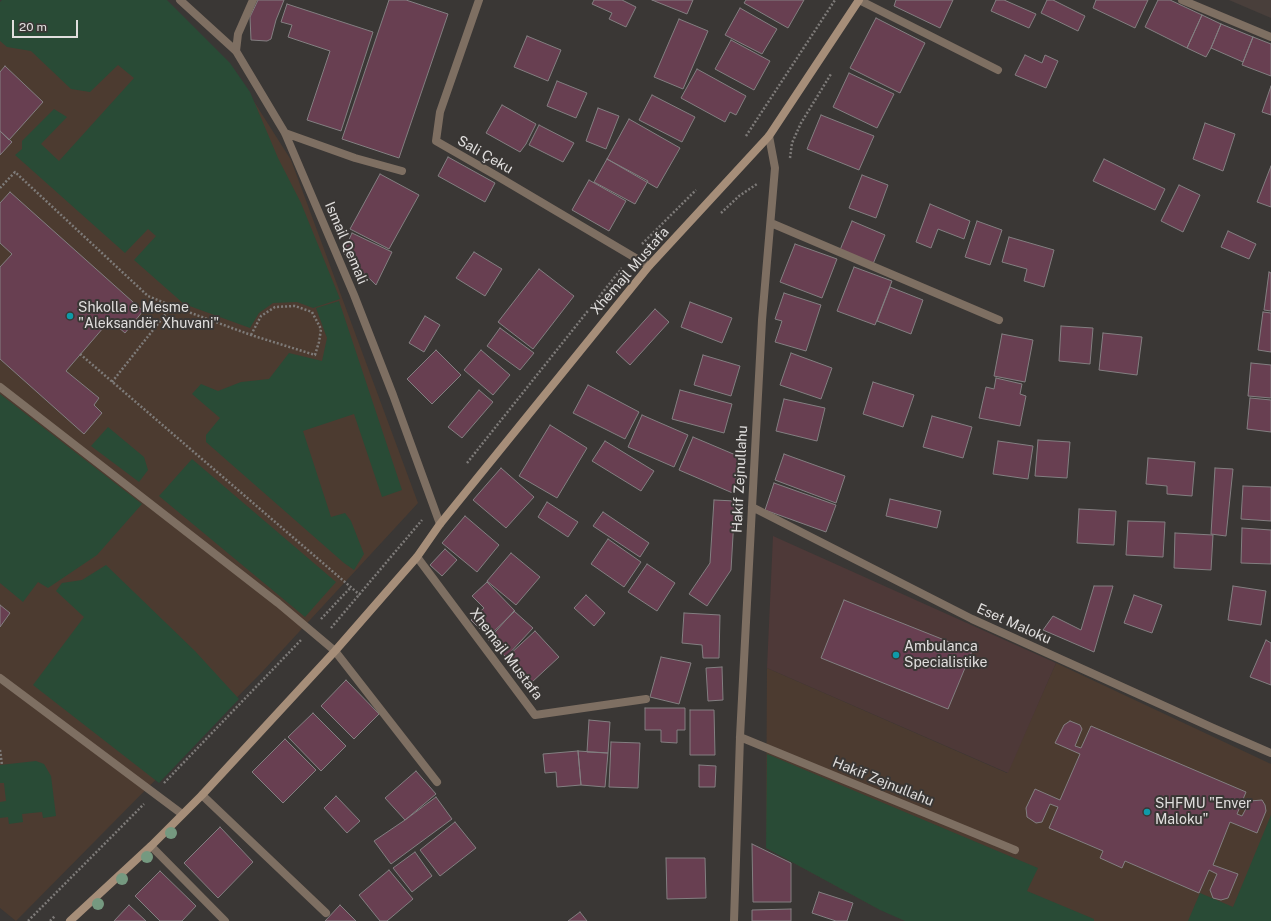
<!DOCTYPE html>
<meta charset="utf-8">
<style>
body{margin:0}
#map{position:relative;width:1271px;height:921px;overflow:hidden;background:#3a3735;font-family:"Public Sans",sans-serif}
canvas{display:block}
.scale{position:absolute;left:12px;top:20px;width:66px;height:18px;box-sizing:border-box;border:2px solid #e0dedd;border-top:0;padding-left:5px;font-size:12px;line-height:14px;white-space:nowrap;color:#e0dedd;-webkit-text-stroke:3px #3a3735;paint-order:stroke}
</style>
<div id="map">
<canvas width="1271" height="921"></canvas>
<div class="scale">20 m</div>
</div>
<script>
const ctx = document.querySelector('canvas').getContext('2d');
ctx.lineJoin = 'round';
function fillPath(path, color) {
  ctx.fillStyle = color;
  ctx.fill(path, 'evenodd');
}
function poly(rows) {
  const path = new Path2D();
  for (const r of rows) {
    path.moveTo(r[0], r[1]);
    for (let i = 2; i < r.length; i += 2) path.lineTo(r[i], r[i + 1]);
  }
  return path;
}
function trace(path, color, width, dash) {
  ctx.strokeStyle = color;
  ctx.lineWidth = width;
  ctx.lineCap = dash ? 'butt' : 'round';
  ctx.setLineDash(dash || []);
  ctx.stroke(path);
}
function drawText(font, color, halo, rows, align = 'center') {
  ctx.font = font + ' "Public Sans",sans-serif';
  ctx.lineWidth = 4;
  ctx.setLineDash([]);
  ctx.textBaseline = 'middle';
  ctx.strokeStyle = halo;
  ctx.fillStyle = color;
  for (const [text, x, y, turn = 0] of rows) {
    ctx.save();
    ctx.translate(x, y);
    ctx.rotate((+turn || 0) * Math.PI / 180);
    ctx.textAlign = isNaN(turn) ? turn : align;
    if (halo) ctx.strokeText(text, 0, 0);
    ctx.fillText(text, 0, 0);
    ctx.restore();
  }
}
fillPath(poly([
 [1229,0,1271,0,1271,18]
]), '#493f3b');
fillPath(poly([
 [9,0,246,89,291,160,418,503,262,672,16,921,0,908,0,8],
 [1056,663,1271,764,1271,921,905,921,875,907,766,848,767,668,1007,773]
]), '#4c3b30');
fillPath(poly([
 [773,536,1056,663,1008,773,767,668]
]), '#4e3938');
fillPath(poly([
 [2,0,167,0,230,63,250,92,278,158,301,203,340,299,313,308,297,302,273,303,259,313,250,328,184,304,134,260,156,236,148,229,125,253,15,155,22,149,22,141,54,109,67,117,41,144,59,161,134,78,118,65,90,92,71,89,31,51,7,47,0,41,0,2],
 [339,301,402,490,382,497,354,414,303,431,331,517,345,513,351,521,364,554,354,570,344,563,206,442,206,435,220,418,192,394,201,384,218,391,241,382,269,379,289,353,322,361,327,338,316,308],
 [0,394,142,504,97,555,48,588,38,582,23,602,0,583],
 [108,427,144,457,148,470,139,482,91,446],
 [192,459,336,582,305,617,159,496],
 [106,565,195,651,239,699,159,783,33,685,84,617,56,591,62,583,82,580],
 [767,754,1038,868,1027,891,1094,919,1094,921,905,921,880,910,766,848],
 [36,761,44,764,51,776,56,816,43,818,42,812,22,814,23,822,9,824,8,817,0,818,0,802,6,801,4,783,0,783,0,765],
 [1271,815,1271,921,1188,921,1200,893,1233,907]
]), '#294b36');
const building = poly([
 [258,0,284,0,276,20,271,39,267,41,251,40,250,17,258,0],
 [389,0,406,0,448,14,399,158,342,139,389,0],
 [594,0,622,0,636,7,626,27,609,19,612,13,592,4,594,0],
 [652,0,693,0,687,14,652,0],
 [746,0,804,0,788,28,744,3,746,0],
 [896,0,953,0,940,28,894,6,896,0],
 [996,0,1004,0,1036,14,1029,28,991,11,996,0],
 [1047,0,1053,0,1085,16,1078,31,1041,13,1047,0],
 [1096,0,1148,0,1135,28,1093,8,1096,0],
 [1158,0,1170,0,1202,15,1187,48,1145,27,1158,0],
 [287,4,373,32,341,131,307,120,330,51,288,37,292,25,281,22,287,4],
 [740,8,777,29,762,54,725,35,740,8],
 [1202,15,1221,24,1211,48,1206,57,1187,48,1202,15],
 [876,18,925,43,900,93,850,68,876,18],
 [679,19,708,31,683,89,654,77,679,19],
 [1221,24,1253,37,1243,62,1211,48,1221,24],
 [527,36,561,50,548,81,514,67,527,36],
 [1253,37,1271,44,1271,76,1242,65,1253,37],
 [731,40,770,61,754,90,715,69,731,40],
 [1025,55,1042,63,1045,55,1058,61,1046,88,1015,75,1025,55],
 [5,66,43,102,9,140,0,131,0,72,5,66],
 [697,69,746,96,736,115,730,112,725,122,681,98,697,69],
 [849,73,894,94,877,128,833,107,849,73],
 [557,81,587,93,576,118,547,106,557,81],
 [1271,86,1271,115,1262,112,1271,86],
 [652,95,695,117,682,142,639,120,652,95],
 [502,105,536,124,526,144,520,152,486,133,502,105],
 [598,108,619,116,606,149,586,141,598,108],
 [821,115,874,136,859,170,807,149,821,115],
 [629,119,680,148,657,188,607,159,629,119],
 [1205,123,1235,134,1223,171,1193,159,1205,123],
 [539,125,574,143,563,162,529,145,539,125],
 [0,131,12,142,0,155,0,131],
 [448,157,495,183,485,202,438,176,448,157],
 [607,159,648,181,635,204,594,182,607,159],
 [1104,159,1165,189,1155,210,1093,181,1104,159],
 [1271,166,1271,207,1257,202,1271,166],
 [380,174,419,195,389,249,350,229,380,174],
 [862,175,888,185,876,218,849,208,862,175],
 [589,180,626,201,609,231,572,210,589,180],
 [1179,185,1200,195,1183,232,1161,221,1179,185],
 [10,192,143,311,125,333,110,320,66,371,99,398,94,405,102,413,84,434,0,359,0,267,12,254,0,243,0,203,10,192],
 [930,204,970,221,964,239,938,229,931,248,916,242,930,204],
 [852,221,885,235,873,264,840,250,852,221],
 [977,221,1002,230,990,265,965,257,977,221],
 [1228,231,1256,244,1249,259,1221,247,1228,231],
 [352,233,392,252,376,285,343,253,352,233],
 [1009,237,1054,250,1044,287,1024,281,1027,269,1002,262,1009,237],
 [795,244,837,259,822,298,780,282,795,244],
 [474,252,502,269,485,296,456,278,474,252],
 [854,267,892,281,875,325,837,311,854,267],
 [539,269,574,296,533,349,498,322,539,269],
 [1269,272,1271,273,1271,311,1264,310,1269,272],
 [890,287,923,300,911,334,877,321,890,287],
 [784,293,821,305,806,351,775,342,782,321,775,319,784,293],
 [690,302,732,318,722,343,681,327,690,302],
 [655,309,669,322,630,365,616,352,655,309],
 [1263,312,1271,313,1271,352,1258,350,1263,312],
 [425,316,440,325,424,352,409,343,425,316],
 [1061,326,1093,328,1090,364,1059,361,1061,326],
 [500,328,534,353,520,370,487,346,500,328],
 [1103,333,1142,337,1137,375,1099,370,1103,333],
 [1002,334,1033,340,1025,382,994,376,1002,334],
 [436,350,461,375,432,404,407,379,436,350],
 [481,350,510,375,493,395,464,370,481,350],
 [791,353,832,368,821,399,780,385,791,353],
 [703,355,740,366,731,396,694,385,703,355],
 [1251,363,1271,365,1271,398,1248,396,1251,363],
 [996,378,1022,384,1020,394,1026,396,1020,426,979,418,986,387,994,389,996,378],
 [873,382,914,395,903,427,863,414,873,382],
 [588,385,639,412,625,439,573,413,588,385],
 [479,390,493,402,462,438,448,427,479,390],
 [680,390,732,404,724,433,672,419,680,390],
 [1250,398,1271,400,1271,432,1247,429,1250,398],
 [784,399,825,408,817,441,776,431,784,399],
 [642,415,688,435,674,467,628,447,642,415],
 [932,416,972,427,963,458,923,447,932,416],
 [550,425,587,448,557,498,519,476,550,425],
 [693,437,738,456,735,494,679,470,693,437],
 [1038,440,1070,442,1067,478,1035,476,1038,440],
 [605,441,654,471,641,491,592,461,605,441],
 [998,441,1033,446,1028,479,993,474,998,441],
 [784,454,845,476,836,503,775,480,784,454],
 [1148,458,1195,462,1192,496,1167,494,1167,486,1146,484,1148,458],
 [501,468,534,497,506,528,473,500,501,468],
 [1215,468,1233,469,1226,536,1211,534,1215,468],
 [774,483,836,505,826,532,765,510,774,483],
 [1243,486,1271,487,1271,521,1241,519,1243,486],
 [890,499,941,511,937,528,886,516,890,499],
 [714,500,735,501,731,570,707,606,689,594,710,563,714,500],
 [547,502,578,522,568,537,538,517,547,502],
 [1079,509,1116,511,1114,545,1077,543,1079,509],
 [603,512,649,543,640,557,593,526,603,512],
 [465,516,499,545,477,572,442,543,465,516],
 [1128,521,1165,522,1163,557,1126,555,1128,521],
 [1242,528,1271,530,1271,564,1241,563,1242,528],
 [1175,533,1213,535,1211,570,1174,568,1175,533],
 [608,539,641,562,624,587,591,564,608,539],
 [445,549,457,560,442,576,430,565,445,549],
 [511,553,540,577,516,605,487,581,511,553],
 [647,564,675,583,657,611,628,592,647,564],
 [487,582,515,611,488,637,471,620,484,608,472,596,487,582],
 [1094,586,1113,586,1094,652,1043,630,1053,616,1081,630,1094,586],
 [1233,586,1266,591,1261,625,1228,620,1233,586],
 [586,595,605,613,594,626,574,608,586,595],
 [1134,595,1162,605,1152,633,1124,623,1134,595],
 [844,600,972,651,948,709,821,658,844,600],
 [0,605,10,613,0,627,0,605],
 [514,611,533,628,506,657,488,640,514,611],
 [684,613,720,615,719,658,703,658,702,645,682,643,684,613],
 [535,631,559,657,531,683,507,657,535,631],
 [1266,640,1271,643,1271,685,1250,677,1266,640],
 [661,657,691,663,679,704,650,697,661,657],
 [722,667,723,700,708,701,706,668,722,667],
 [346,680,379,714,354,739,321,706,346,680],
 [645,708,685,708,685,730,677,730,677,743,661,742,661,730,645,730,645,708],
 [690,710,714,710,715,755,690,755,690,710],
 [313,713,346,746,321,771,288,737,313,713],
 [589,720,610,722,608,753,587,752,589,720],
 [1070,721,1080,725,1082,729,1075,746,1081,748,1091,726,1246,792,1237,814,1242,816,1250,801,1262,800,1265,805,1266,811,1257,833,1230,822,1213,865,1238,874,1228,898,1221,900,1213,898,1210,890,1217,874,1209,870,1199,893,1125,861,1122,868,1100,858,1103,851,1049,828,1058,807,1050,804,1042,822,1036,823,1027,817,1026,808,1035,789,1060,800,1080,754,1055,743,1064,725,1070,721],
 [285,739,316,770,283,803,252,772,285,739],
 [611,742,640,743,638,788,609,787,611,742],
 [578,751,608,753,605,787,581,785,578,751],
 [578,751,581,785,557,787,556,772,545,773,543,754,578,751],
 [699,765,716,766,715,787,699,787,699,765],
 [416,771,436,794,405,820,385,798,416,771],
 [336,796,360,821,347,833,324,808,336,796],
 [436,797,452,819,391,864,374,841,405,820,436,797],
 [455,822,476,848,440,876,420,850,455,822],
 [220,827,253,862,218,898,184,863,220,827],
 [752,844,791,863,791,902,753,902,752,844],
 [415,852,432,876,412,892,393,868,415,852],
 [666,858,705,858,706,898,667,899,666,858],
 [389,870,413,899,387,921,380,921,359,895,389,870],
 [160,871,196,906,182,921,160,921,135,896,160,871],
 [819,892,853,903,847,921,836,921,812,913,819,892],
 [129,905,146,921,114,921,129,905],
 [340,905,356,921,325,921,340,905],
 [791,909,791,921,752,921,752,910,791,909],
 [580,912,587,921,568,921,580,912]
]);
fillPath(building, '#683f51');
trace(building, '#837f81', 1);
trace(poly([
 [746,136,835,0],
 [790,158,792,143,801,123,831,74],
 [0,188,15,172,148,296,172,306],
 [721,213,739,196,757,184,757,185],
 [642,244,696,190],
 [80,354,360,595],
 [112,382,172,306,251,335,315,355,319,342,321,329,312,312,295,306,275,307,261,316,251,335],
 [467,463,622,268],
 [321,619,351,587],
 [331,628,422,520],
 [0,750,2,765],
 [164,783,301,640],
 [28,921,144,804],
 [50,921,55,916]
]), '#7e7b79', 2.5, [2, 2]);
trace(poly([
 [0,387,278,603,335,651],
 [0,678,182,814]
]), '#7e6f62', 8);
trace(poly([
 [180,0,236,51,285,133,354,295,393,395,440,524],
 [479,0,440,112,436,141,497,176,649,266],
 [859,0,998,70],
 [1182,0,1271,37],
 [236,51,238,34,253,0],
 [285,133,355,158,402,171],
 [771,223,999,320],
 [752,507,972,619,1213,728,1271,753],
 [417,557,535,715,646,699],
 [335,651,437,782],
 [740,737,1015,850],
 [202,795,326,913],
 [151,846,225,921],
 [734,921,740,737,752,507,762,320,775,168,769,136]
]), '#7e6f62', 8);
trace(poly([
 [70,921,151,846,202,795,335,651,417,557,440,524,649,266,769,136,859,0]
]), '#a68e79', 8);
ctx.fillStyle = '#759980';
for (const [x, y] of [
 [171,833],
 [147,857],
 [122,879],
 [98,904]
]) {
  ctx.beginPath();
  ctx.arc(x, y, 6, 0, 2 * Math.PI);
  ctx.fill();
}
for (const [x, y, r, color] of [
 [70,316,4,"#0f9aa8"],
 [896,655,4,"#0f9aa8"],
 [1147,812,4,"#0f9aa8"]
]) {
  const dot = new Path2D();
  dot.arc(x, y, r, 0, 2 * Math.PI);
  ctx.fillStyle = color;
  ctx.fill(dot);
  trace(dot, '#3a3735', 1.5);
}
drawText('14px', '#e0dedd', '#3a3735', [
 ["Sali Çeku",485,155,30],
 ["Ismail Qemali",346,243,67],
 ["Xhemajl Mustafa",630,271,-49],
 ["Hakif Zejnullahu",740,479,-87],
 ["Eset Maloku",1014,624,24],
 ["Xhemajl Mustafa",506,654,53],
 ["Hakif Zejnullahu",883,782,22]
]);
drawText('14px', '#e0dedd', '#3a3735', [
 ["Shkolla e Mesme",78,308],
 ["\"Aleksandër Xhuvani\"",78,324],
 ["Ambulanca",904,647],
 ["Specialistike",904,663],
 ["SHFMU \"Enver",1155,804],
 ["Maloku\"",1155,820]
], 'left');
</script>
